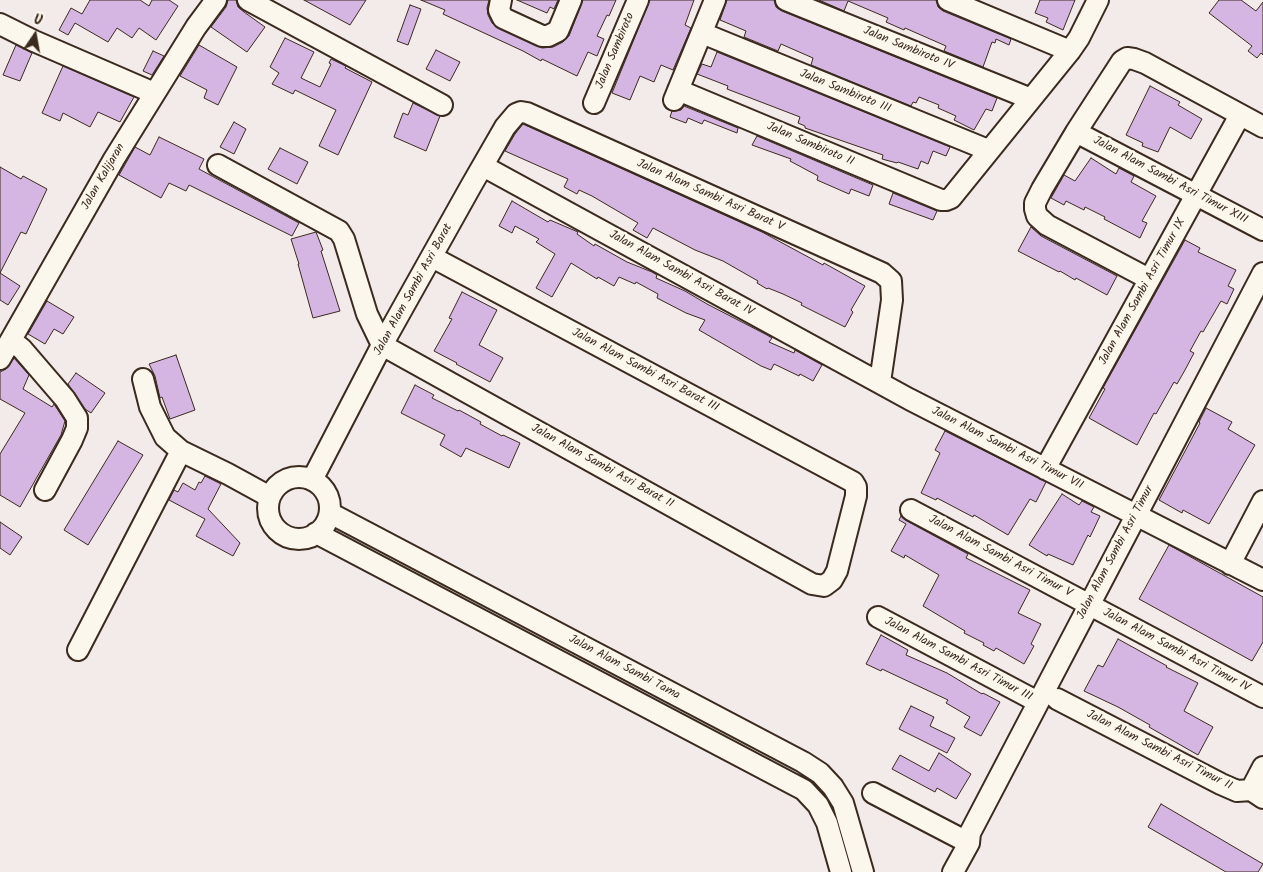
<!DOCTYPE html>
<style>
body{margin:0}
#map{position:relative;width:1263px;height:872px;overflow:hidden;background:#f3eaea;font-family:Kalam,sans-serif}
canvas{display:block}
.north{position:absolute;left:10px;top:10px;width:50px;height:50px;-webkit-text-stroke:4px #fbf7ec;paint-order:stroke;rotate:12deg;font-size:14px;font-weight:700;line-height:20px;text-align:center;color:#3b2a1e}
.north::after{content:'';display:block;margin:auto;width:18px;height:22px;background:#3b2a1e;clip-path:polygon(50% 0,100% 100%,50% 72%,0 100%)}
</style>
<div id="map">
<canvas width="1263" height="872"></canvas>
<div class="north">U</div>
</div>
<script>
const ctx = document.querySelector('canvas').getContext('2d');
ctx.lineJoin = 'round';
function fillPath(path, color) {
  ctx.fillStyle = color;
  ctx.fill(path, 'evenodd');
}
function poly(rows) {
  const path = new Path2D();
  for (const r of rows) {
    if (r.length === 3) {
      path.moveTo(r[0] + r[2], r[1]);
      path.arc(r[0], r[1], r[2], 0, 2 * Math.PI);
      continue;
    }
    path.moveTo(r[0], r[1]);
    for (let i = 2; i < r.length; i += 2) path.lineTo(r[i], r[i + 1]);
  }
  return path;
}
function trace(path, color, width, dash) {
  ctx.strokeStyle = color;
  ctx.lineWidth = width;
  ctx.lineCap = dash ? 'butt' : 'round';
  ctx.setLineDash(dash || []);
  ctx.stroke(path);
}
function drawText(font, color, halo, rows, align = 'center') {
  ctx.font = font + ' Kalam,sans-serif';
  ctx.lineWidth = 5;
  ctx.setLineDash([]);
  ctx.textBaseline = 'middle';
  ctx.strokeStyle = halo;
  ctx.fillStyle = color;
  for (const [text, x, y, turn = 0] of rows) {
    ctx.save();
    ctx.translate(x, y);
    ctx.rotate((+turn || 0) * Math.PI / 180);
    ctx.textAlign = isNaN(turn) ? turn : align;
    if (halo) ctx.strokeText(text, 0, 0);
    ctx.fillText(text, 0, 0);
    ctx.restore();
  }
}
const building = poly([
 [90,0,140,0,149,6,152,0,169,0,178,6,156,40,139,28,132,38,117,28,108,42,75,23,68,35,59,30,71,8,82,14,90,0],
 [228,0,236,0,238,7,244,12,265,27,247,52,211,27,226,7,228,0],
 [304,0,366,0,350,25,304,0],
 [421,0,489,0,487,8,488,15,492,23,498,28,542,48,553,47,563,42,569,36,583,0,616,0,609,16,607,15,597,36,604,39,597,56,588,52,577,76,542,59,541,61,523,51,443,14,445,10,421,0],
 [517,0,558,0,554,9,550,7,547,13,517,0],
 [650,0,694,0,685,25,691,28,673,70,661,65,654,82,640,76,630,100,612,93,650,0],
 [727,0,774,0,776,7,782,11,997,98,992,111,986,109,974,130,954,120,956,116,938,108,939,105,919,97,916,103,913,102,911,106,811,65,813,58,781,44,778,51,744,37,746,31,720,20,727,0],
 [819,0,936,0,938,7,943,11,1011,39,1009,45,996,39,995,43,992,42,983,67,944,51,946,46,905,28,904,30,886,22,888,18,848,1,844,11,819,0],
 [1040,0,1075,0,1063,30,1046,22,1048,18,1035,13,1040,0],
 [1219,0,1241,0,1256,11,1263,2,1263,55,1261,53,1257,58,1248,51,1252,46,1209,13,1219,0],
 [410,5,421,9,408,45,397,41,410,5],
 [285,38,314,52,301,78,320,87,331,64,329,63,331,59,346,66,345,68,372,82,338,155,319,146,336,110,295,90,293,94,272,84,279,73,270,67,285,38],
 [16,45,32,53,20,81,3,75,16,45],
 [199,45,237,67,218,105,204,98,207,90,180,76,199,45],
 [436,50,460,62,450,81,426,69,436,50],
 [153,51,164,56,152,75,143,71,153,51],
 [717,52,950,147,946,156,933,151,928,164,921,161,918,169,898,162,897,163,882,159,883,155,805,128,805,126,798,123,800,117,727,89,728,86,697,74,702,64,711,67,717,52],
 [63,66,134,97,120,122,98,112,90,127,63,113,60,121,42,113,63,66],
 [1150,86,1180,102,1178,105,1202,119,1191,139,1170,127,1158,152,1142,146,1143,143,1126,135,1150,86],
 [413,103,440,116,426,151,394,137,403,113,408,115,413,103],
 [684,106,738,128,737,133,704,120,702,124,688,118,686,123,670,117,672,111,681,110,684,106],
 [234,122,246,129,234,154,220,147,234,122],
 [523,124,762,232,823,265,824,263,865,286,851,310,853,312,845,327,801,305,802,303,783,294,768,288,767,289,757,283,758,281,723,261,695,250,653,228,647,238,633,230,638,223,592,196,579,190,577,194,564,187,568,179,505,151,515,134,523,124],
 [757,136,873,185,869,196,851,189,849,194,817,180,818,176,790,161,791,159,752,145,757,136],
 [159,137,204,159,199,169,299,223,292,236,189,185,186,191,169,183,161,198,119,175,135,147,150,155,159,137],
 [280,148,308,162,297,184,268,169,280,148],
 [1091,158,1116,174,1119,168,1134,176,1131,182,1156,196,1142,221,1147,223,1140,238,1104,219,1105,217,1085,207,1084,210,1066,201,1064,205,1051,198,1064,175,1075,181,1091,158],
 [0,167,21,179,23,176,47,189,26,234,21,232,0,273,0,167],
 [893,193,937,211,933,220,889,204,893,193],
 [512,201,548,222,550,220,578,232,577,234,594,246,595,244,627,262,652,272,657,275,656,278,685,291,707,304,767,335,772,338,769,342,794,353,795,350,822,365,813,381,800,374,799,376,774,364,771,370,761,366,699,330,705,320,686,313,657,298,658,294,636,282,635,284,619,277,614,286,598,277,597,279,571,263,552,297,536,288,555,254,536,242,539,239,515,226,512,233,499,226,512,201],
 [1031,227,1041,236,1117,276,1107,295,1076,278,1075,280,1060,271,1059,272,1018,251,1031,227],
 [316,232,323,250,321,251,340,311,313,318,298,264,299,264,291,239,316,232],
 [1185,240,1200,248,1198,252,1236,270,1228,286,1234,289,1227,304,1221,301,1203,332,1201,331,1190,351,1194,353,1185,370,1177,384,1174,382,1156,414,1154,413,1137,445,1089,418,1105,389,1103,388,1185,240],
 [0,273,20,286,8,305,0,300,0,273],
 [462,292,497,310,479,345,503,358,490,382,456,364,457,363,434,351,452,319,449,318,462,292],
 [47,301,74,317,63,334,54,329,45,344,28,334,47,301],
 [176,355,195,410,170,419,162,397,160,398,155,376,149,364,176,355],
 [14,358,29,375,23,389,52,407,54,404,65,421,61,435,20,507,0,495,0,454,25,413,0,399,0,372,6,369,14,358],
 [76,373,105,393,91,413,85,409,68,384,76,373],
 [415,385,434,395,432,398,458,411,459,410,481,422,480,424,502,436,503,435,520,443,509,468,466,448,461,457,440,445,445,435,401,413,415,385],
 [1206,408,1232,422,1228,429,1255,445,1209,524,1183,510,1182,513,1159,500,1200,423,1199,422,1206,408],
 [945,431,1046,482,1036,502,1030,499,1008,535,974,515,973,517,937,498,936,500,921,493,940,453,935,450,945,431],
 [118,441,143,455,88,545,64,530,118,441],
 [205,476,221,484,208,509,240,543,233,556,196,536,205,519,169,500,174,490,178,492,183,483,195,490,199,482,201,483,205,476],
 [1062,494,1079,505,1082,501,1094,507,1091,512,1100,516,1090,537,1088,535,1073,565,1048,554,1047,556,1029,545,1062,494],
 [901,516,905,520,968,554,966,558,1030,590,1018,613,1041,624,1031,644,1034,646,1024,664,996,648,994,651,983,645,984,643,964,633,965,631,923,606,939,575,905,555,904,558,891,551,906,524,899,520,901,516],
 [0,522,22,537,10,555,0,548,0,522],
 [1169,545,1263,597,1263,642,1252,661,1139,599,1169,545],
 [881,635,908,650,906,655,947,673,982,694,983,693,1000,702,981,736,964,727,970,717,946,703,948,700,882,669,881,671,866,664,881,635],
 [1118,639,1167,666,1166,667,1198,683,1184,711,1213,727,1198,755,1149,727,1150,725,1118,707,1084,691,1098,665,1103,667,1118,639],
 [911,706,934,717,930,726,955,738,947,753,899,729,911,706],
 [939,753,971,774,956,799,937,788,935,792,892,769,900,755,929,771,939,753],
 [1161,804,1263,864,1258,872,1226,872,1148,827,1161,804]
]);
fillPath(building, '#d5b5e1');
trace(building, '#3b2a1e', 1);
const minor = poly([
 [248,0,442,105],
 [501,0,499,10,503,18,542,36,548,36,558,31,571,0],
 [786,0,1031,99],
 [948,0,1070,51],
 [0,24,34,41,154,93],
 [702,33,988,150],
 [678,90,941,200,946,200,951,198,1070,51,1079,38,1098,0],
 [674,100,715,0],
 [594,103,638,0],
 [1076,132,1263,230],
 [218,165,339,231,344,239,367,314,382,345,812,584,824,586,832,580,837,571,856,496,856,487,853,482,432,257],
 [483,166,909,399,1263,580],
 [1149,279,1047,225,1037,216,1035,209,1035,203,1042,189,1076,132,1122,61,1127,58,1134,59,1145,63,1263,127],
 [11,340,22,349,65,399,77,418,77,428,72,440,45,490],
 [0,359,114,159,196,27,216,0],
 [143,379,150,407,165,437,181,451,228,474,270,497],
 [1045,469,1240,115],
 [299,508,31],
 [312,480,382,345,471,186,505,127,516,114,521,112,527,113,882,273,891,281,892,300,880,382],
 [911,510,1263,697],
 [330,513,803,762,820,773,833,787,843,803,863,872],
 [316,533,804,790,818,805,827,823,841,872],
 [1230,564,1263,501],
 [878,617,1038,702],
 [78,650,181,451],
 [1057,699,1221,784,1237,791,1251,790,1263,798],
 [1251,790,1263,767],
 [873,793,969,843],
 [953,872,969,843,970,833,1263,273]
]);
trace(minor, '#3b2a1e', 24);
trace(minor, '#fbf7ec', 20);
drawText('12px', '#3b2a1e', '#fbf7ec', [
 ["Jalan Sambiroto IV",908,49,22],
 ["Jalan Sambiroto",616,51,-67],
 ["Jalan Sambiroto III",845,92,22],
 ["Jalan Sambiroto II",810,145,23],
 ["Jalan Kalijaran",104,177,-60],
 ["Jalan Alam Sambi Asri Timur XIII",1170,181,28],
 ["Jalan Alam Sambi Asri Barat V",710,196,24],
 ["Jalan Alam Sambi Asri Barat IV",681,274,29],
 ["Jalan Alam Sambi Asri Barat",414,290,-61],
 ["Jalan Alam Sambi Asri Timur IX",1143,292,-61],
 ["Jalan Alam Sambi Asri Barat III",645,371,28],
 ["Jalan Alam Sambi Asri Timur VII",1007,449,27],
 ["Jalan Alam Sambi Asri Barat II",602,467,29],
 ["Jalan Alam Sambi Asri Timur",1116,553,-62],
 ["Jalan Alam Sambi Asri Timur V",1000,557,28],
 ["Jalan Alam Sambi Asri Timur IV",1176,651,28],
 ["Jalan Alam Sambi Asri Timur III",958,660,28],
 ["Jalan Alam Sambi Tama",624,668,28],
 ["Jalan Alam Sambi Asri Timur II",1159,751,27]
]);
</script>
